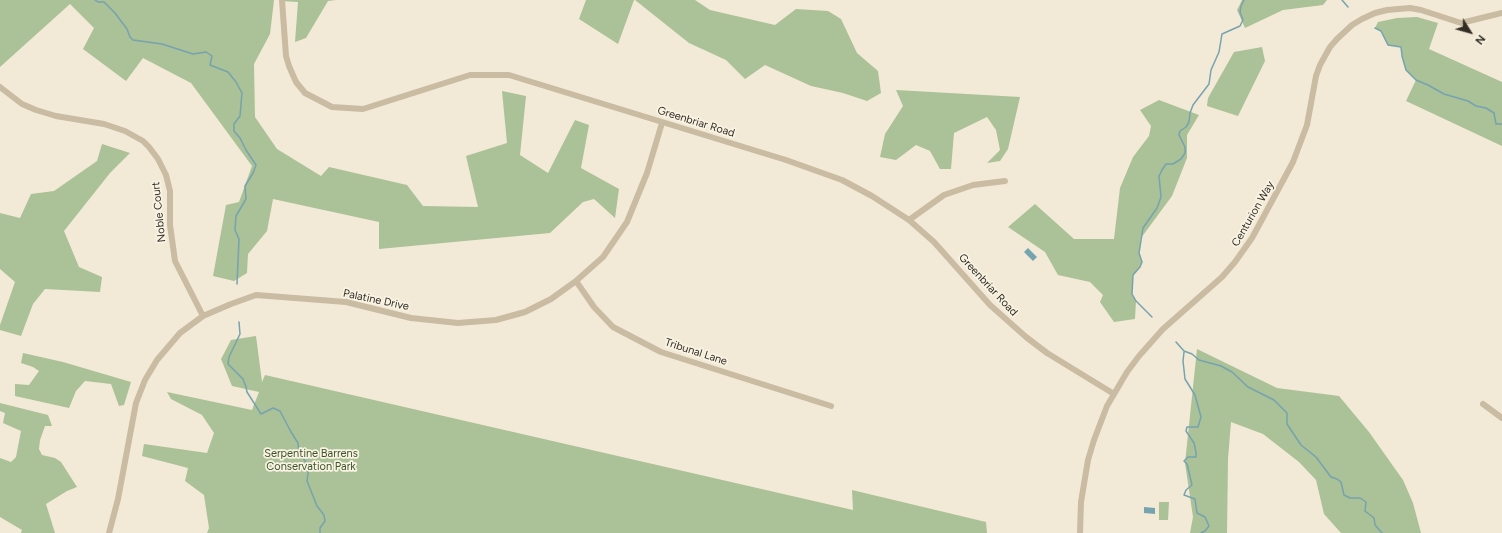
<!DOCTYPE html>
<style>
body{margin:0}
#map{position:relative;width:1502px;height:533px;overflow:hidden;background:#f2ead7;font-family:Figtree,sans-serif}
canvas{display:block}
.north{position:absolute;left:1450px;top:12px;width:40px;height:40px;-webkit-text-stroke:3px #f9f3e3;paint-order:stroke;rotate:127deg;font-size:11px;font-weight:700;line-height:16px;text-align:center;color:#342d25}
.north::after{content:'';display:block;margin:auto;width:14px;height:18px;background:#342d25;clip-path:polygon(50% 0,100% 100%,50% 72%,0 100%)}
</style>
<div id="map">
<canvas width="1502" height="533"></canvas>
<div class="north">N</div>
</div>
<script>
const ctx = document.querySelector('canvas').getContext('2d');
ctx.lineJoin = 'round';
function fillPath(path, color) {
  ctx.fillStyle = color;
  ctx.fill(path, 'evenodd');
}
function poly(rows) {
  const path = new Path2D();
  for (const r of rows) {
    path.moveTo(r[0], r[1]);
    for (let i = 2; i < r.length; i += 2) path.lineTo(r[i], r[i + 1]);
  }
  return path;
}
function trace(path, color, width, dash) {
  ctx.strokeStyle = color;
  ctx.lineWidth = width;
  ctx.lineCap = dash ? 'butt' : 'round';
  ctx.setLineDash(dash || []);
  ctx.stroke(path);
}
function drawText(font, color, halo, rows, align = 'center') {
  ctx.font = font + ' Figtree,sans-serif';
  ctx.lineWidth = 3.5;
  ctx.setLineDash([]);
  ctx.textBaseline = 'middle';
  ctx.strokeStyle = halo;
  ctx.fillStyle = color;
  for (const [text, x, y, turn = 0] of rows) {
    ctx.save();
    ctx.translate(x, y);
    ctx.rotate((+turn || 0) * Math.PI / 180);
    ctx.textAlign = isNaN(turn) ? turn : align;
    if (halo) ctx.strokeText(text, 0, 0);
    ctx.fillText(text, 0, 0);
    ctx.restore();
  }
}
fillPath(poly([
 [0,0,274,0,270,34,254,64,255,117,277,149,321,176,329,167,407,185,423,206,478,207,466,156,507,143,502,91,526,96,520,155,548,173,575,120,589,125,581,168,619,189,615,218,594,199,583,202,550,233,379,249,379,222,273,199,267,231,248,254,247,273,234,281,213,276,226,205,239,202,252,166,191,83,143,58,126,81,83,49,94,28,70,4,0,67],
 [282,0,336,0,328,1,306,38,295,42,298,2,281,1],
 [586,0,634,0,618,44,579,19],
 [635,0,695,0,710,10,775,25,796,9,828,11,841,19,857,53,878,71,881,93,867,101,843,93,811,86,765,65,745,79,726,60,689,43],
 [1242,0,1327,0,1323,5,1283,10,1245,28,1237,10],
 [1417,17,1438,23,1429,49,1502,82,1502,146,1406,101,1416,80,1406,70,1402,56,1401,47,1388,45,1381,31,1375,28,1378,22,1397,18],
 [1262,47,1265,61,1238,116,1207,106,1208,98,1234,52],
 [896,90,1020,97,1008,149,1000,161,987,163,1000,150,996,130,987,117,954,133,951,169,940,169,930,151,916,145,896,160,880,157,885,134,903,106],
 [1159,100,1199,115,1187,135,1187,158,1172,196,1141,238,1139,253,1142,262,1140,267,1133,275,1132,283,1132,294,1136,301,1135,319,1114,322,1100,302,1103,295,1090,282,1058,275,1045,252,1008,227,1035,204,1074,239,1114,239,1120,188,1133,157,1149,136,1151,126,1140,110],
 [102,144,130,153,110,173,64,231,79,267,102,277,100,292,45,289,33,304,21,336,0,330,0,325,15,282,0,269,0,213,20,218,31,194,54,191,97,161],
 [256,336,262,382,265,375,853,510,852,490,986,522,987,533,207,533,209,528,204,495,185,481,188,468,142,456,144,444,207,453,214,433,202,415,171,399,167,392,252,410,259,392,232,386,221,359,231,340],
 [1197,349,1277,388,1339,396,1369,432,1403,480,1413,503,1421,533,1341,533,1324,514,1316,480,1299,462,1263,434,1231,422,1228,459,1227,533,1190,533,1193,517,1185,463],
 [23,353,63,362,131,382,124,405,119,406,111,384,85,381,76,391,69,408,15,396,15,384,29,385,39,371,33,367,21,363],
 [0,403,48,415,52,426,45,426,40,440,39,449,42,455,55,458,61,462,77,487,67,491,46,504,55,533,21,533,22,530,0,517,0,458,11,462,16,457,21,431,3,423,5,413,0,411],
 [1159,502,1169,502,1168,520,1159,520]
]), '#abc197');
fillPath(poly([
 [1028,248,1037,257,1033,261,1024,252],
 [1144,507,1155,508,1155,514,1144,513]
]), '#75a3af');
trace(poly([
 [95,0,98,2,104,2,115,13,127,29,130,37,133,40,162,44,193,54,206,52,212,56,210,65,228,72,236,82,242,93,240,116,234,124,234,131,240,138,246,150,256,165,253,173,245,186,246,199,236,216,235,230,239,239,237,284],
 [1342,0,1348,7],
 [1375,28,1381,31,1388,45,1401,47,1402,56,1406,70,1416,80,1428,85,1444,94,1468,101,1476,106,1486,108,1494,113,1496,124,1502,124],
 [1152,317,1136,301,1132,294,1133,275,1140,267,1142,262,1139,253,1143,228,1157,208,1161,197,1159,176,1162,170,1166,164,1173,164,1181,159,1185,153,1185,147,1179,135,1180,131,1186,127,1189,122,1190,113,1193,105,1209,84,1211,70,1219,52,1222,34,1240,26,1243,20,1240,12,1241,6,1244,0],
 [239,322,240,334,229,357,228,364,243,379,246,387,247,392,261,414,273,408,280,411,291,432,298,443,299,453,309,466,307,481,317,506,324,515,325,521,320,528,320,533],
 [1176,342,1184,351,1192,354,1199,360,1221,366,1232,372,1248,387,1274,400,1287,413,1287,424,1301,445,1316,457,1331,477,1337,479,1341,482,1344,495,1350,498,1360,498,1366,502,1365,511,1374,518,1375,525,1382,533],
 [1184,352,1183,361,1185,379,1195,395,1201,417,1198,427,1187,427,1186,431,1194,443,1196,452,1196,457,1188,457,1184,461,1187,464,1192,485,1186,490,1184,495,1195,499,1197,513,1205,517,1209,526,1205,531,1201,533]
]), '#75a3af', 1.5);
trace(poly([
 [282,0,286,56,289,66,296,82,305,93,332,107,363,109,470,75,509,75,786,160,842,180,872,196,909,220,934,242,990,305,1026,337,1047,353,1114,394],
 [0,87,22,104,36,110,56,116,104,124,125,131,143,141,149,147,158,159,166,175,170,191,170,225,175,261,203,316],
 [909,220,944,195,973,185,1005,181],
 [576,281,594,307,613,327,661,352,831,406],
 [1483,404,1502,418],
 [109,533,118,499,136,403,145,380,157,360,180,333,203,316,231,304,256,295,346,302,411,318,458,323,496,320,525,312,551,299,576,281,603,257,627,222,647,173,662,123],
 [1080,533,1081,502,1088,460,1094,440,1107,406,1127,372,1139,356,1163,329,1222,277,1235,262,1252,238,1293,162,1307,125,1316,76,1320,65,1330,47,1337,39,1352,25,1362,19,1375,13,1387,10,1410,8,1421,10,1461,23,1502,13]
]), '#cabba3', 6);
drawText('11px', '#342d25', '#f9f3e3', [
 ["Greenbriar Road",696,122,17],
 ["Noble Court",159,212,-96],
 ["Centurion Way",1253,214,-60],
 ["Greenbriar Road",988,285,47],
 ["Palatine Drive",376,300,12],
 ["Tribunal Lane",696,352,18]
]);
drawText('11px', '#3c5328', '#f9f3e3', [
 ["Serpentine Barrens",311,454],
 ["Conservation Park",311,467]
]);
</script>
